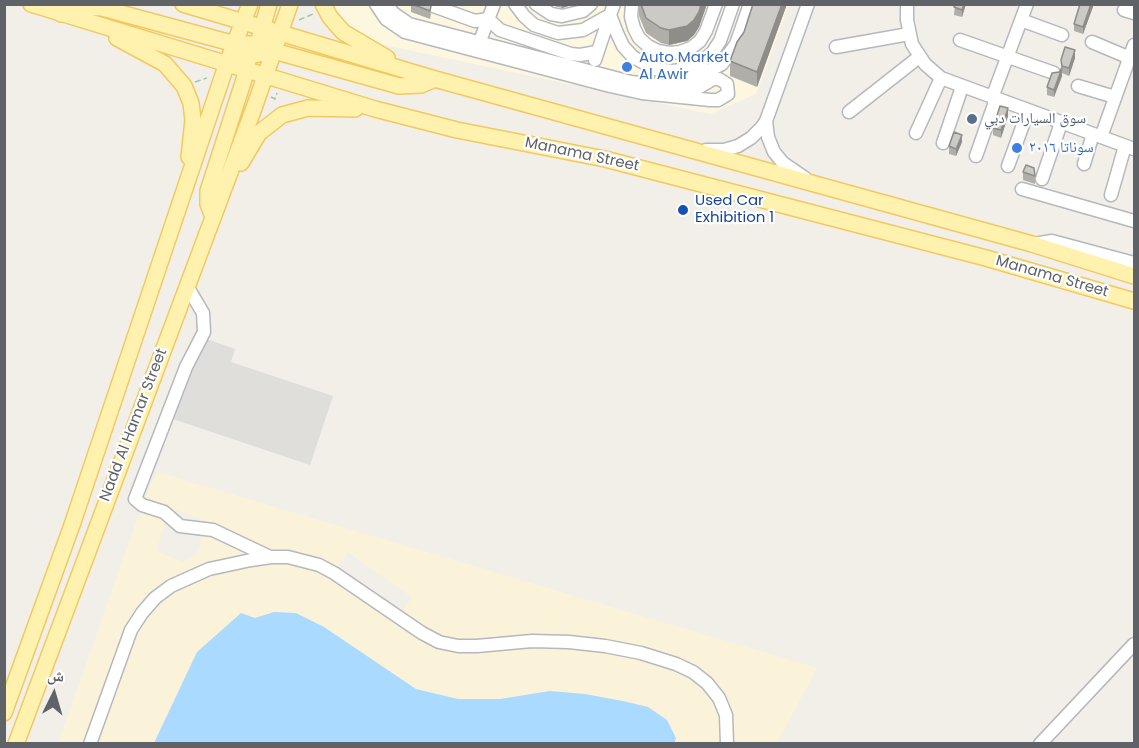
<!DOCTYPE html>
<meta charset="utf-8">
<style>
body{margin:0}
#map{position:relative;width:1139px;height:748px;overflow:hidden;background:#f1efe8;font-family:Poppins,"Noto Naskh Arabic",sans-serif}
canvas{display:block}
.frame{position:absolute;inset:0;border:6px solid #5f6368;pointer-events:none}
.north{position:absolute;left:24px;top:664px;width:60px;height:60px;-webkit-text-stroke:4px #fff;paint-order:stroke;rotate:5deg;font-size:16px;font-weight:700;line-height:24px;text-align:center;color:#5f6368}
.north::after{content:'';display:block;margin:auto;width:21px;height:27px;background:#5f6368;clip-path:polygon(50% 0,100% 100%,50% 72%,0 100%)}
</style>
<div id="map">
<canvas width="1139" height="748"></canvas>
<div class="frame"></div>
<div class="north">ش</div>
</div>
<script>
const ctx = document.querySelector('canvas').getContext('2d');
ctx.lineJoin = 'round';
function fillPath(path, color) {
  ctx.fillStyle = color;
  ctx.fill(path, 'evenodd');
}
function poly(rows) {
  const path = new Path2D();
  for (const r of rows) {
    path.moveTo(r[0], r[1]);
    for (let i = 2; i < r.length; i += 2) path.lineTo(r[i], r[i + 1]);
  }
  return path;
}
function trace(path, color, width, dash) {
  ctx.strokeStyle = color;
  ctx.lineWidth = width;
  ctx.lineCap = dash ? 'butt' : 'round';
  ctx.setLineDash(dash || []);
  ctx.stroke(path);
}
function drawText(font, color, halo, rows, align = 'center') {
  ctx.font = font + ' Poppins,"Noto Naskh Arabic",sans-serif';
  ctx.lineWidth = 4.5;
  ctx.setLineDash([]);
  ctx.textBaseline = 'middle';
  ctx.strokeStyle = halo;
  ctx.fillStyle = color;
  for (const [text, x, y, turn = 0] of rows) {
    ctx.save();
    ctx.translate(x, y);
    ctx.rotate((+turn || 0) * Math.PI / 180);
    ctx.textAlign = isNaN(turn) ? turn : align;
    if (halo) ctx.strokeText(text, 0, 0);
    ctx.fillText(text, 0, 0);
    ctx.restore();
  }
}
fillPath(poly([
 [326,5,789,5,756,94,710,114,366,41,347,31]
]), '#fef7e0');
fillPath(poly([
 [201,337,235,349,231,362,333,396,310,465,173,419]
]), '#e0deda');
fillPath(poly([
 [157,472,817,668,777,743,674,743,676,738,667,720,647,707,623,701,585,694,550,691,500,699,458,699,416,689,324,627,274,612,255,618,241,614,197,652,154,743,58,744,142,505],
 [170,508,207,521,197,554,183,562,156,551],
 [348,552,412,597,396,621,331,575]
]), '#fbf3d9');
fillPath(poly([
 [274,612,296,613,324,627,416,689,458,699,500,699,550,691,585,694,623,701,648,707,667,720,676,738,674,744,154,743,197,652,241,613,255,618]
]), '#aadaff');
const minor = poly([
 [376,4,386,19,405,32,610,86,642,93,710,100,718,100,728,94,727,84,719,79,713,79,696,89,689,89,631,82,409,24,393,13,387,4],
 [428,4,475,21,488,19,500,30,571,54,580,55,597,52],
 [515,4,524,16,534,25,558,33,583,30,610,15],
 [536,4,551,14,562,16,583,11,591,4],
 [614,4,610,15,617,33,623,46,633,57,655,69,673,71,688,69,701,62,712,53,720,41,733,4],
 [632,4,631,17,634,28,639,38,648,46,658,51,669,53,680,52,691,48,700,41,706,31,716,4],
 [907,4,907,20,912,44,925,64,941,78,1134,149],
 [1124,10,1134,13],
 [1021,20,1062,35],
 [960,40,1054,73],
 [480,41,494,4],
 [1092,42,1130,58],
 [836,47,909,34],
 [595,60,610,15],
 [670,76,689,78,701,75,722,64,736,44,750,4],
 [1078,86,1115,97],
 [992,98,1027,4],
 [849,112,919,57],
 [766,121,768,137,774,152,783,163,805,178],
 [916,133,941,78],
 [1101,137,1134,45],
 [943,143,962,87],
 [706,150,724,150,738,146,751,138,762,127,766,121,808,4],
 [976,156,996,99],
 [1084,164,1093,134],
 [1008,166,1028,111],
 [1042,179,1061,123],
 [1022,189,1134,221],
 [1111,195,1125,146],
 [1034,244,1052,241,1134,263],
 [187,286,203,313,204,332,186,367,135,499,142,505,164,512,180,526,213,530,270,557],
 [90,744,131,630,142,613,155,598,171,586,209,569,251,560,271,557,288,557,319,565,334,573,422,633,439,642,458,646,477,646,532,641,569,642,605,646,641,653,676,664,693,672,707,683,719,698,726,715,727,744],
 [1040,744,1134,644]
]);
const major = poly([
 [31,4,375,109,457,130,605,159,986,258,1134,301],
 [183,4,435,79,1032,244,1134,276],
 [323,4,330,17,343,32,387,58],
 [61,14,86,7,102,8,235,44,259,44,271,40,280,33],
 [260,36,269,4],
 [117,38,165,64,184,86,191,103,193,120,189,157],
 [227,63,249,56,274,51,399,86,421,85,435,79],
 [241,163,259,133,282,115,308,108,355,109],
 [213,217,208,204,208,191,247,70,248,61],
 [4,713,72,525,227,63,250,4],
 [16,744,254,108,290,4]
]);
trace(minor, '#b5b8bc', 15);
trace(major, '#f2c960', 18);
trace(poly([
 [299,20,313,14],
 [195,82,207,78],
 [271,97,275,99,277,93]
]), '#9cc7a9', 1.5, [6, 3]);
trace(minor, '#fff', 12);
trace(major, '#fff2af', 15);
fillPath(poly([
 [411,4,428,4,431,14,430,19,411,12],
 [551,4,575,4,562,8,554,6],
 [639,4,707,4,699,27,694,35,687,41,669,45,661,43,646,33,639,16],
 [787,4,757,87,730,76,730,61],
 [955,4,966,4,962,17,954,15],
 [1080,4,1094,4,1083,34,1074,31,1074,24],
 [1075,58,1069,76,1062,73,1062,76,1054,97,1047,95,1047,87,1061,69,1061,60],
 [1008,116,1001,138,993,135,993,128],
 [962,142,956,156,949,154,949,146],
 [1023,172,1035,176,1035,184,1023,180]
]), '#afaea9');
fillPath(poly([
 [562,4,575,4,562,8],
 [701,4,707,4,699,27,694,35,687,41,669,45,669,30],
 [782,4,787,4,757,87,757,72],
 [964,4,966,4,962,17,962,10],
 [1091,4,1094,4,1083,34,1083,27],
 [1075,50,1075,58,1069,76,1069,68],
 [1062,68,1062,76,1054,97,1054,90],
 [1008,108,1008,116,1001,138,1001,130],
 [962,135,962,142,956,156,956,149]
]), '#8f8d8a');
const building = poly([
 [412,4,428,4,431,6,430,11,412,4],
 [641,4,701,4,699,12,694,20,687,26,669,30,661,28,646,18,641,4],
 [753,4,782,4,757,72,730,61,737,42,744,32,753,4],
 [955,4,964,4,962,10,954,7,955,4],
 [1080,4,1091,4,1083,27,1074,24,1080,4],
 [1065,47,1075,50,1069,68,1062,66,1061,60,1065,47],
 [1062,68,1054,90,1047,87,1052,73,1059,72,1062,68],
 [1000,106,1008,108,1001,130,993,128,1000,106],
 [954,132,962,135,956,149,949,146,954,132],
 [1026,165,1034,168,1035,176,1023,172,1026,165]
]);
fillPath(building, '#cccac5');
trace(building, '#8f8d8a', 1.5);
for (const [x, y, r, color] of [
 [627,67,6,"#3f7fe0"],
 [972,119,6,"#5c6f8a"],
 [1017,148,6,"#3f7fe0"],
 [683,210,6,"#1a4fb4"]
]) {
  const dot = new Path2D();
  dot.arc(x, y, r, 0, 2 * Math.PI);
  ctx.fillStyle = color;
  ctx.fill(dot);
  trace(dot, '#fff', 2);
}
drawText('15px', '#366cbe', '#fff', [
 ["Auto Market",639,58],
 ["Al Awir",639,75],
 ["سوناتا ٢٠١٦",1029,148]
], 'left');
drawText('15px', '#4e5e75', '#fff', [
 ["سوق السيارات دبي",984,119]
], 'left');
drawText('15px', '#5f6368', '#fff', [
 ["Manama Street",582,155,12],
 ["Manama Street",1052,277,16],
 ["Nadd Al Hamar Street",134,425,-69]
]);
drawText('15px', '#164399', '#fff', [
 ["Used Car",695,201],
 ["Exhibition 1",695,218]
], 'left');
</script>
